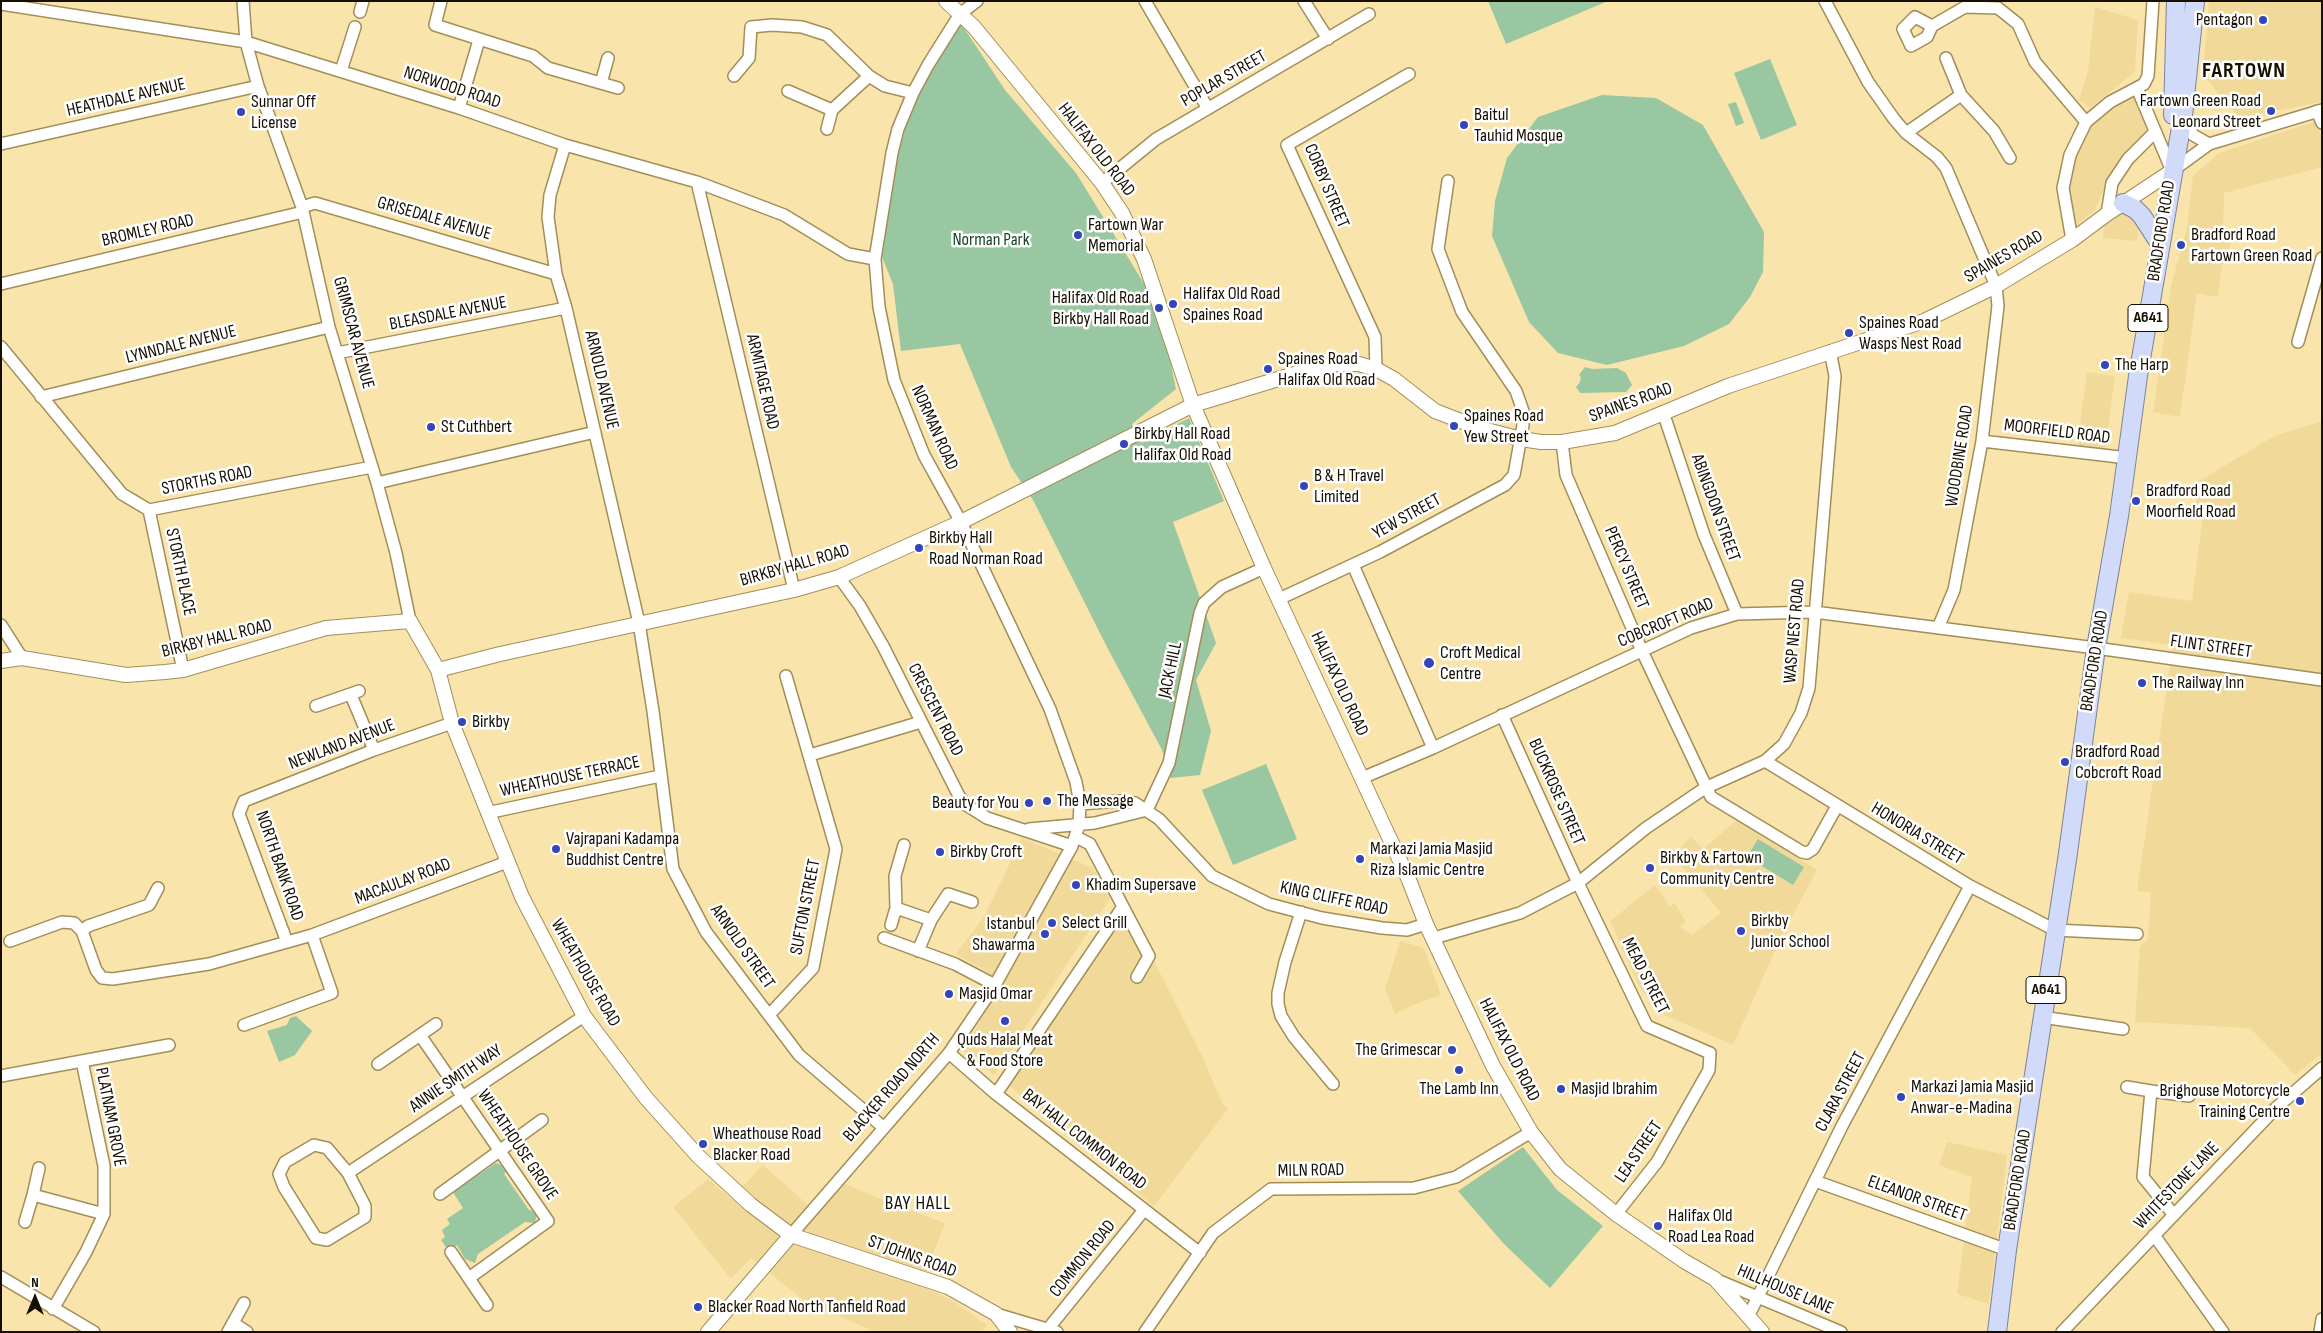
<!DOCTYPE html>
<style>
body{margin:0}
#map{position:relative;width:2323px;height:1333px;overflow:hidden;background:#f9e4ab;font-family:"Sofia Sans Condensed",sans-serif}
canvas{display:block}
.frame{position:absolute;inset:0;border:2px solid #160f00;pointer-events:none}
.north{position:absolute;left:10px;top:1273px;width:50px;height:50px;-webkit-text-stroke:4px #fff;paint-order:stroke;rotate:0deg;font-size:14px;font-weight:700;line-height:20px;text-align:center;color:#160f00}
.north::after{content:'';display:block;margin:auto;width:18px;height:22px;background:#160f00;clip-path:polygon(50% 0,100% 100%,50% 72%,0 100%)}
</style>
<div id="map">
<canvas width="2323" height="1333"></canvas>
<div class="frame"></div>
<div class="north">N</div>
</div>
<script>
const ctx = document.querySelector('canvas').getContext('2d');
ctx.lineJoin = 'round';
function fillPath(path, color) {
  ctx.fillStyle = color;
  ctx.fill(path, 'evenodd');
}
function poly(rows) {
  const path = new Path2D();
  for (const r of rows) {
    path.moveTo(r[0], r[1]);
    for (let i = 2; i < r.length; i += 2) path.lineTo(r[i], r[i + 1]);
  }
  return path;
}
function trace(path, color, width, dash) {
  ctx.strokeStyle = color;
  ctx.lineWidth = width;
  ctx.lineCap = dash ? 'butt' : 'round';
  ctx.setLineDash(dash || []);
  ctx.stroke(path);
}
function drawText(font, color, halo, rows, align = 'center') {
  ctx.font = font + ' "Sofia Sans Condensed",sans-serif';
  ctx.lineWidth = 5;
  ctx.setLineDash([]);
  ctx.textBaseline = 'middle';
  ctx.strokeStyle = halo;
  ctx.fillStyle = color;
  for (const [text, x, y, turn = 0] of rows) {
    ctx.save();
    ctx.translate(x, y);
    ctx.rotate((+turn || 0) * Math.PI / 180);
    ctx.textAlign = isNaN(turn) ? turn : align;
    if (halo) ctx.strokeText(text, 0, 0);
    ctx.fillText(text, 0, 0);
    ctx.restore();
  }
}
fillPath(poly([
 [2209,1,2322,1,2322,102,2239,118,2203,75],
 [2095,7,2138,20,2135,72,2090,108,2079,100,2088,71],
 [2134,95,2149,130,2126,154,2108,180,2095,210,2075,226,2069,189,2075,156,2090,125,2114,106],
 [2316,121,2322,139,2322,167,2224,193,2223,232,2231,233,2228,265,2222,264,2218,297,2197,293,2180,417,2153,412,2171,286,2187,227,2193,176,2219,153],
 [2133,204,2141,206,2137,241,2103,238,2104,223],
 [2087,372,2115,376,2105,450,2077,447],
 [2322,421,2322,1053,2295,1075,2250,1028,2135,1022,2140,947,2148,939,2151,892,2137,891,2173,645,2121,638,2129,592,2192,601,2203,515,2195,511,2199,481,2274,436],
 [1737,820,1817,870,1782,935,1733,1045,1664,1015,1640,988,1610,921,1655,885,1670,907,1674,902,1686,922,1680,927,1692,935,1721,913,1679,863,1685,857,1679,849,1691,837,1703,849],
 [1022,838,1093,868,1110,899,994,1075,963,1051,1003,981,956,954,985,915],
 [1121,913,1152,957,1202,1056,1222,1103,1228,1109,1154,1206,1007,1084],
 [1400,941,1424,948,1441,995,1413,1005,1395,1014,1385,989],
 [1947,1142,2007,1155,1989,1304,1957,1294,1972,1177,1939,1165],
 [763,1165,817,1213,843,1183,888,1202,945,1223,921,1286,950,1299,987,1325,981,1332,876,1332,806,1302,751,1258,731,1279,673,1207,708,1179,731,1199]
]), '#f1da99');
fillPath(poly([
 [1488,1,1608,1,1506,44],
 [960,22,1005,90,1076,173,1159,308,1176,389,1132,424,1141,443,1189,418,1224,501,1173,522,1216,643,1196,680,1211,731,1200,775,1171,778,1162,750,1108,649,1033,500,1011,467,960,344,901,351,893,284,880,252,892,180,910,110],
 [1770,59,1797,125,1761,140,1734,73],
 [1602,95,1656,98,1703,125,1764,232,1763,272,1750,297,1729,324,1684,346,1607,365,1558,353,1529,322,1492,236,1495,201,1507,158,1538,117],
 [1736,102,1744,123,1736,126,1728,104],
 [1585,367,1592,369,1617,368,1626,373,1632,385,1626,392,1580,393,1576,387,1580,382,1581,377,1579,375],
 [1266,764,1297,839,1233,865,1202,790],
 [1758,839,1804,867,1793,885,1747,857],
 [296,1016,312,1031,295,1055,279,1062,267,1031,287,1025,290,1018],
 [1523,1147,1557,1190,1603,1226,1550,1288,1504,1244,1458,1191],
 [496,1163,501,1165,506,1172,504,1174,529,1210,537,1212,535,1223,525,1222,478,1254,475,1263,465,1259,457,1245,448,1250,441,1240,445,1237,442,1230,450,1224,447,1219,463,1208,453,1192]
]), '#98c7a1');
const minor = poly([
 [243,1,246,42,258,86,302,207,329,327,377,483,396,553,410,621],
 [441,1,435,25,533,56,548,68,618,88],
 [1145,1,1207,107],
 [1304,1,1328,39],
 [1825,1,1868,82,1894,119,1906,133,1937,157,1946,168,1996,286,1998,306,1982,441,1954,590,1938,628],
 [1,4,246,42,459,108,565,145,697,182,784,215,848,254,875,259],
 [360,12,363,1],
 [1932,26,1915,17,1903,29,1911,46,1927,37,1932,26,1965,7,1998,8,2018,24,2035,62,2086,122],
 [1946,58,1961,95,1994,131,2010,158],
 [341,71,355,27],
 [734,76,749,58,751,27,772,25,802,27,827,35,869,76,885,86,913,93],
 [601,83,608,58],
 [2137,88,2172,171,2209,144,2322,110],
 [788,91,832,110,869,76],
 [459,108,479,40],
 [2317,111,2322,123],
 [2183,116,2193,135,2209,144],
 [827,129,832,110],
 [1906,133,1961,95],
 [1,144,258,86],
 [565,145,550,195,548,217,556,274,566,308,639,623,653,711,673,869,706,932,799,1055,883,1127],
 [697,182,794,590],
 [1102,183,1156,139,1369,14],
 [302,207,315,203,556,274],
 [2107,214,2112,183,2128,159,2155,132],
 [2072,240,2063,188,2070,155,2086,122,2110,102,2144,84,2148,76,2153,1],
 [1,284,303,212],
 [2298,342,2322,258],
 [1,347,122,494,149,510,372,467],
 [337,353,566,308],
 [1376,369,1375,337,1287,145,1409,74],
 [41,397,329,327],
 [1663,412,1704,535,1737,614],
 [1982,441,2128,458],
 [1562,442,1566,475,1642,651,1711,797,1802,852,1807,853,1813,849,1837,806],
 [377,483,595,432],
 [149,510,183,670],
 [1353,565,1433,748],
 [839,577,860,606,883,646,959,796,965,804,987,818,1072,846],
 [1279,599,1380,552,1505,485,1514,475,1523,425,1523,411,1516,391,1462,312,1438,249,1448,181],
 [1,625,22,658],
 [351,695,374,750],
 [316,706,359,691],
 [1502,715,1578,883,1647,1026,1710,1053,1709,1070,1657,1162,1616,1214],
 [810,755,921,722],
 [1765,761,1970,886,2055,930,2137,934],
 [1362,778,1433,748,1691,628,1737,614,1814,612,2096,648,2322,680],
 [1080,804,1119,801,1135,803,1159,819,1212,876,1269,904,1322,918,1382,928,1407,930,1426,924],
 [1147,810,1169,763,1200,613,1204,603,1222,587,1264,568],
 [487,813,660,776],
 [1029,829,1095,823,1147,810],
 [1076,837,1090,844,1149,956,1137,977],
 [896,908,931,920],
 [1301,912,1285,962,1278,993,1278,1004,1281,1016,1294,1037,1333,1084],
 [891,925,896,908,895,876,904,845],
 [82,931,88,926,149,905,158,888],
 [884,938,955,964,995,985],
 [1434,938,1520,913,1578,883,1646,828,1705,788,1765,761,1784,744,1801,713,1809,688,1835,376,1830,351],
 [10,941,62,922,74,923,82,931,96,970,102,978,113,979,209,964,312,935,507,862],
 [287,942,239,814,244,801,374,750,452,723],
 [918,951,931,920,948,894,972,902],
 [769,1015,813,968,836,849,786,676],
 [2042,1017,2123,1029],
 [244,1025,332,993,312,935],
 [420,1035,548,1221,469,1278],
 [949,1053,996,1094,1200,1253],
 [82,1061,169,1045],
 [378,1064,436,1024],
 [1,1076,82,1061,104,1166,104,1214,86,1252,53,1309],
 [2127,1087,2151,1091,2143,1177,2174,1215],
 [2151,1091,2189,1096],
 [996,1094,1122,908],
 [39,1168,33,1195,104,1214],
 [348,1173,327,1148,314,1145,285,1162,279,1174,284,1187,316,1238,327,1240,365,1217,365,1206,348,1173,584,1016],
 [1815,1181,2007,1250],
 [440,1194,542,1120],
 [25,1222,33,1195],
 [791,1235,949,1053,995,985,1072,846,1079,825,1080,804,1076,782,1050,709,961,522,924,455,894,380,879,307,875,259,892,153,898,129,913,93,928,65,960,14,977,1],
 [2154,1235,2223,1332],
 [451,1252,487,1305],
 [1,1277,94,1332],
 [1717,1280,1841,1332],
 [996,1314,1057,1332],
 [1748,1317,1842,1126,1970,886],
 [233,1323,247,1332],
 [1048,1329,1144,1210],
 [228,1332,244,1303],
 [1145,1332,1213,1233,1271,1189,1414,1188,1456,1177,1531,1132],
 [2062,1332,2277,1107,2322,1068],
 [2320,1332,2322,1319]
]);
const tertiary = poly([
 [946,1,974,27,1102,183,1122,213,1144,259,1193,405,1264,568,1409,880,1426,924,1493,1066,1531,1132,1560,1169,1616,1214,1684,1261,1715,1279,1762,1332],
 [1,661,22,658,126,675,165,672,183,670,326,628,410,621,438,670,452,723,522,897,584,1016,646,1098,698,1156,751,1205,791,1235,948,1287,996,1314,1010,1332],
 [438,670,500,654,794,590,839,577,961,522,1193,405,1311,369,1337,364,1359,364,1376,369,1394,379,1435,411,1479,428,1521,439,1541,442,1562,442,1615,433,1728,386,1924,321,1996,286,2072,240,2107,214,2172,171],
 [708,1332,791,1235]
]);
const primary = poly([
 [2173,115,2176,1],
 [2123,203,2135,209,2142,216,2160,244],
 [1997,1332,2007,1250,2067,860,2096,648,2119,516,2138,376,2183,116,2195,1]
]);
trace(minor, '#a28e58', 14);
trace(tertiary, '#a28e58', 16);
trace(primary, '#7b839e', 20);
trace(minor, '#fff', 11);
trace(tertiary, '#fff', 14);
trace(primary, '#d1daf8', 18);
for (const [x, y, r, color] of [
 [2263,20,5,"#3345b7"],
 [2271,111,5,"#3345b7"],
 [241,112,5,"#3345b7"],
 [1464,125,5,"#3345b7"],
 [1078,235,5,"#3345b7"],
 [2181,245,5,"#3345b7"],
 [1173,304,5,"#3345b7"],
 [1159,308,5,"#3345b7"],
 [1849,333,5,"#3345b7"],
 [2105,365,5,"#3345b7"],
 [1268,369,5,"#3345b7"],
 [1454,426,5,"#3345b7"],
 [431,427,5,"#3345b7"],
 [1124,444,5,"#3345b7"],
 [1304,486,5,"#3345b7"],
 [2136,501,5,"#3345b7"],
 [919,548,5,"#3345b7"],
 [1429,663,6,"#3345b7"],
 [2142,683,5,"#3345b7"],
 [462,722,5,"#3345b7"],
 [2065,762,5,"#3345b7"],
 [1047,801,5,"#3345b7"],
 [1029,803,5,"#3345b7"],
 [556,849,5,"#3345b7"],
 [940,852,5,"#3345b7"],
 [1360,859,5,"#3345b7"],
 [1650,868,5,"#3345b7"],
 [1076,885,5,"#3345b7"],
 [1052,923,5,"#3345b7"],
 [1741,931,5,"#3345b7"],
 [1045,934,5,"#3345b7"],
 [949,994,5,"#3345b7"],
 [1005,1021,5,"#3345b7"],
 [1452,1050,5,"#3345b7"],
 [1459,1070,5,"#3345b7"],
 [1561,1089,5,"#3345b7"],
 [1901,1097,5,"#3345b7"],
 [2300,1101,5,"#3345b7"],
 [703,1144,5,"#3345b7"],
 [1658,1226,5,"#3345b7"],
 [698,1307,5,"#3345b7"]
]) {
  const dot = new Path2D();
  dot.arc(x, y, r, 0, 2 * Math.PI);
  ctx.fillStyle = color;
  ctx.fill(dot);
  trace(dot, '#fff', 2);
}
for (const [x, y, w] of [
 [2148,318,40],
 [2046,990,40]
]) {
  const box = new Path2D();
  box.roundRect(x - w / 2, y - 13.5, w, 27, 4);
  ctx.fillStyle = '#fff';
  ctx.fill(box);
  trace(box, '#160f00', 1);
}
drawText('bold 16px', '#160f00', null, [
 ["A641",2148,318],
 ["A641",2046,990]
]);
drawText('18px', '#160f00', '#fff', [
 ["Pentagon",2253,20,"right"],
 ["Fartown Green Road",2261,101,"right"],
 ["Leonard Street",2261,122,"right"],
 ["Sunnar Off",251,102],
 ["License",251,123],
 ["Baitul",1474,115],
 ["Tauhid Mosque",1474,136],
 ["Fartown War",1088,225],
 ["Memorial",1088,246],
 ["Bradford Road",2191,235],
 ["Fartown Green Road",2191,256],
 ["Halifax Old Road",1183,294],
 ["Spaines Road",1183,315],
 ["Halifax Old Road",1149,298,"right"],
 ["Birkby Hall Road",1149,319,"right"],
 ["Spaines Road",1859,323],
 ["Wasps Nest Road",1859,344],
 ["Spaines Road",1278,359],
 ["Halifax Old Road",1278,380],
 ["The Harp",2115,365],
 ["Spaines Road",1464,416],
 ["Yew Street",1464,437],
 ["St Cuthbert",441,427],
 ["Birkby Hall Road",1134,434],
 ["Halifax Old Road",1134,455],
 ["B & H Travel",1314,476],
 ["Limited",1314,497],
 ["Bradford Road",2146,491],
 ["Moorfield Road",2146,512],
 ["Birkby Hall",929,538],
 ["Road Norman Road",929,559],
 ["Croft Medical",1440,653],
 ["Centre",1440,674],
 ["The Railway Inn",2152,683],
 ["Birkby",472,722],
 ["Bradford Road",2075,752],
 ["Cobcroft Road",2075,773],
 ["The Message",1057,801],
 ["Beauty for You",1019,803,"right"],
 ["Vajrapani Kadampa",566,839],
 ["Buddhist Centre",566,860],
 ["Markazi Jamia Masjid",1370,849],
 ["Riza Islamic Centre",1370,870],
 ["Birkby Croft",950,852],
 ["Birkby & Fartown",1660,858],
 ["Community Centre",1660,879],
 ["Khadim Supersave",1086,885],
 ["Birkby",1751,921],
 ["Junior School",1751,942],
 ["Select Grill",1062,923],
 ["Istanbul",1035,924,"right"],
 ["Shawarma",1035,945,"right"],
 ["Masjid Omar",959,994],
 ["Quds Halal Meat",1005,1040,"center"],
 ["& Food Store",1005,1061,"center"],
 ["The Grimescar",1442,1050,"right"],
 ["Markazi Jamia Masjid",1911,1087],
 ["Anwar-e-Madina",1911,1108],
 ["The Lamb Inn",1459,1089,"center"],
 ["Masjid Ibrahim",1571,1089],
 ["Brighouse Motorcycle",2290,1091,"right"],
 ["Training Centre",2290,1112,"right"],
 ["Wheathouse Road",713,1134],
 ["Blacker Road",713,1155],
 ["Halifax Old",1668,1216],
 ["Road Lea Road",1668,1237],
 ["Blacker Road North Tanfield Road",708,1307]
], 'left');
drawText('18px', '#160f00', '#fff', [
 ["POPLAR STREET",1224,79,-30],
 ["NORWOOD ROAD",452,88,18],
 ["HEATHDALE AVENUE",126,98,-13],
 ["HALIFAX OLD ROAD",1096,150,52],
 ["CORBY STREET",1326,186,67],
 ["GRISEDALE AVENUE",434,219,16],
 ["BROMLEY ROAD",148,231,-13],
 ["BRADFORD ROAD",2162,231,-81],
 ["SPAINES ROAD",2004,257,-30],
 ["BLEASDALE AVENUE",448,314,-11],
 ["GRIMSCAR AVENUE",353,333,75],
 ["LYNNDALE AVENUE",181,345,-14],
 ["ARNOLD AVENUE",601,380,77],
 ["ARMITAGE ROAD",762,382,77],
 ["SPAINES ROAD",1631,403,-20],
 ["NORMAN ROAD",934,428,66],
 ["MOORFIELD ROAD",2057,432,7],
 ["WOODBINE ROAD",1960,456,-81],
 ["STORTHS ROAD",207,481,-11],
 ["ABINGDON STREET",1715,508,70],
 ["YEW STREET",1407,517,-29],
 ["BIRKBY HALL ROAD",795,566,-16],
 ["PERCY STREET",1626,568,67],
 ["STORTH PLACE",180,572,78],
 ["COBCROFT ROAD",1666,623,-23],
 ["WASP NEST ROAD",1795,631,-85],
 ["BIRKBY HALL ROAD",217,639,-14],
 ["FLINT STREET",2211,647,8],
 ["BRADFORD ROAD",2095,661,-81],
 ["JACK HILL",1171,670,-78],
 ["HALIFAX OLD ROAD",1339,684,65],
 ["CRESCENT ROAD",935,710,63],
 ["NEWLAND AVENUE",342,745,-21],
 ["WHEATHOUSE TERRACE",570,777,-12],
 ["BUCKROSE STREET",1556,792,66],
 ["HONORIA STREET",1917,834,31],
 ["NORTH BANK ROAD",279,866,71],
 ["MACAULAY ROAD",403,882,-21],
 ["KING CLIFFE ROAD",1334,899,12],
 ["SUFTON STREET",806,907,-79],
 ["ARNOLD STREET",742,947,55],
 ["WHEATHOUSE ROAD",585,973,60],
 ["MEAD STREET",1645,976,63],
 ["HALIFAX OLD ROAD",1509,1050,63],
 ["ANNIE SMITH WAY",456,1079,-34],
 ["BLACKER ROAD NORTH",892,1088,-49],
 ["CLARA STREET",1841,1092,-62],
 ["PLATNAM GROVE",110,1117,79],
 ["BAY HALL COMMON ROAD",1084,1140,38],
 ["WHEATHOUSE GROVE",517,1145,56],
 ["LEA STREET",1639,1152,-56],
 ["MILN ROAD",1311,1171,-1],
 ["BRADFORD ROAD",2018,1180,-81],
 ["WHITESTONE LANE",2177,1186,-46],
 ["ELEANOR STREET",1917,1199,20],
 ["ST JOHNS ROAD",912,1257,20],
 ["COMMON ROAD",1083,1259,-51],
 ["HILLHOUSE LANE",1785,1290,23]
]);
drawText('18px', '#184726', '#fff', [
 ["Norman Park",991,240]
]);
ctx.letterSpacing = '1px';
drawText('19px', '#160f00', '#fff', [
 ["BAY HALL",918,1204]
]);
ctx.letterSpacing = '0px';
ctx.letterSpacing = '1px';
drawText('bold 22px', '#160f00', '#fff', [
 ["FARTOWN",2244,71]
]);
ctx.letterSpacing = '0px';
</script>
